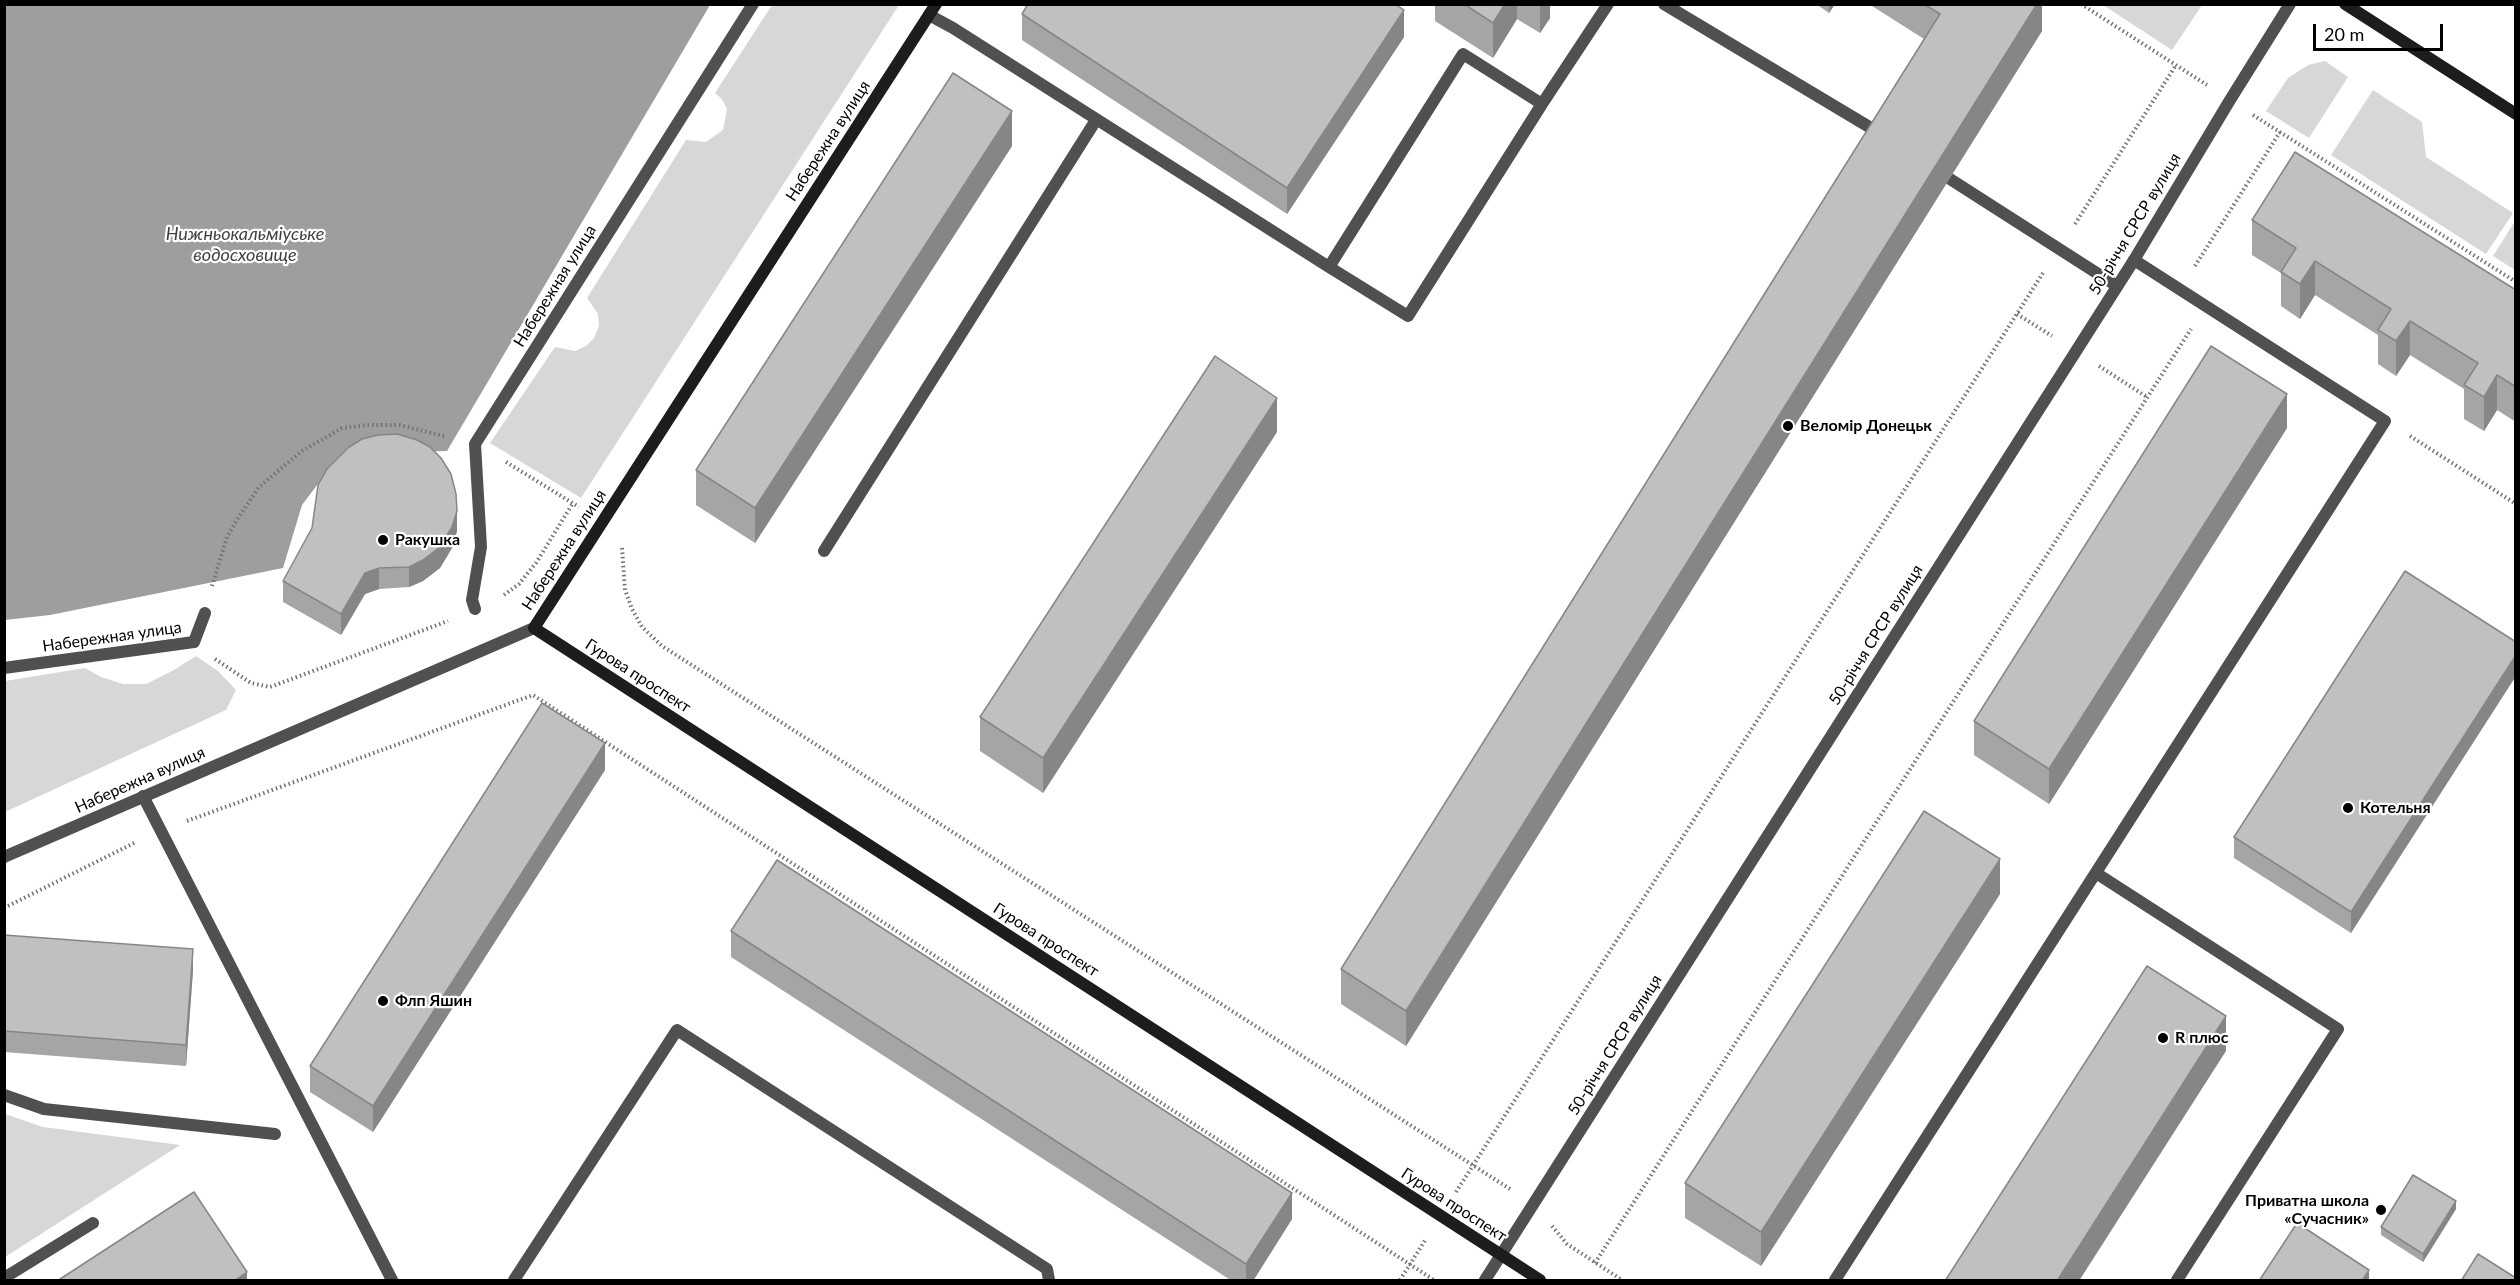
<!DOCTYPE html>
<meta charset="utf-8">
<style>
body{margin:0}
#map{position:relative;width:2520px;height:1285px;overflow:hidden;background:#fff;font-family:Lato,sans-serif}
canvas{display:block}
.frame{position:absolute;inset:0;border:6px solid #000;pointer-events:none}
.scale{position:absolute;left:2313px;top:24px;width:130px;height:27px;box-sizing:border-box;border:3px solid #000;border-top:0;padding-left:8px;font-size:18px;line-height:21px;white-space:nowrap;color:#000;-webkit-text-stroke:4px #fff;paint-order:stroke}
</style>
<div id="map">
<canvas width="2520" height="1285"></canvas>
<div class="frame"></div>
<div class="scale">20 m</div>
</div>
<script>
const ctx = document.querySelector('canvas').getContext('2d');
ctx.lineJoin = 'round';
function fillPath(path, color) {
  ctx.fillStyle = color;
  ctx.fill(path, 'evenodd');
}
function poly(rows) {
  const path = new Path2D();
  for (const r of rows) {
    path.moveTo(r[0], r[1]);
    for (let i = 2; i < r.length; i += 2) path.lineTo(r[i], r[i + 1]);
  }
  return path;
}
function trace(path, color, width, dash) {
  ctx.strokeStyle = color;
  ctx.lineWidth = width;
  ctx.lineCap = dash ? 'butt' : 'round';
  ctx.setLineDash(dash || []);
  ctx.stroke(path);
}
function drawText(font, color, halo, rows, align = 'center') {
  ctx.font = font + ' Lato,sans-serif';
  ctx.lineWidth = 4.5;
  ctx.setLineDash([]);
  ctx.textBaseline = 'middle';
  ctx.strokeStyle = halo;
  ctx.fillStyle = color;
  for (const [text, x, y, turn = 0] of rows) {
    ctx.save();
    ctx.translate(x, y);
    ctx.rotate((+turn || 0) * Math.PI / 180);
    ctx.textAlign = isNaN(turn) ? turn : align;
    if (halo) ctx.strokeText(text, 0, 0);
    ctx.fillText(text, 0, 0);
    ctx.restore();
  }
}
fillPath(poly([
 [772,5,899,5,581,498,490,443,555,347,575,351,586,346,594,338,599,326,598,314,587,298,686,140,706,142,723,130,727,109,722,99,715,93],
 [2103,5,2202,4,2202,5,2172,50],
 [2325,61,2348,77,2309,138,2266,111,2288,78,2308,65],
 [2373,90,2422,122,2426,157,2513,213,2486,254,2331,155],
 [2515,221,2515,270,2493,256],
 [196,656,218,671,236,690,226,710,5,812,5,681,85,668,101,677,123,684,146,684,174,670],
 [5,1114,43,1127,180,1145,5,1257]
]), '#d7d7d7');
fillPath(poly([
 [4,5,710,5,447,451,368,453,330,468,302,505,283,568,50,615,5,620]
]), '#9e9e9e');
trace(poly([
 [2081,4,2207,85],
 [2253,115,2516,282],
 [2075,224,2176,65],
 [2195,266,2280,132],
 [2017,314,2052,336],
 [2099,366,2147,397],
 [2410,436,2516,504],
 [506,462,579,507],
 [622,548,625,590,632,609,642,627,662,646,1510,1189],
 [212,586,227,537,238,518,259,487,302,451,342,428,368,425,400,425,447,437],
 [504,595,519,584,536,563,573,503],
 [215,659,251,683,270,687,448,621],
 [187,821,533,695,1434,1280],
 [4,908,136,842],
 [1456,1192,2043,273],
 [1552,1226,1567,1244,1622,1280],
 [1595,1263,2191,329],
 [1400,1280,1426,1239]
]), '#727272', 4, [1.5, 3]);
trace(poly([
 [1664,4,1881,134],
 [929,15,953,28,1329,267,1463,54,1542,104,1408,316,1329,267],
 [1542,104,1608,4],
 [1950,179,2117,286],
 [824,551,1096,120],
 [143,796,392,1280],
 [2096,873,2338,1029,2177,1280],
 [4,1095,44,1109,275,1134],
 [4,1278,93,1223],
 [514,1280,677,1030,1047,1269,1049,1280],
 [1835,1280,2385,421,2134,260]
]), '#505050', 12);
trace(poly([
 [475,609,472,600,481,547,475,444,753,4],
 [4,668,194,642,205,613]
]), '#505050', 12);
trace(poly([
 [4,857,534,628],
 [1485,1280,2134,260,2230,100,2290,4]
]), '#505050', 12);
trace(poly([
 [936,4,534,628,1540,1280],
 [2345,4,2516,114]
]), '#1d1d1d', 12);
fillPath(poly([
 [1435,4,1550,4,1550,18,1540,33,1517,19,1493,58,1435,21],
 [1816,4,1835,4,1829,13],
 [1869,4,2042,4,2042,31,1406,1046,1341,1004,1341,969,1924,39],
 [1022,14,1404,37,1287,214,1022,40],
 [1012,146,755,543,696,505,696,470],
 [2252,220,2516,290,2516,422,2497,410,2484,431,2464,419,2464,389,2410,355,2396,376,2378,364,2378,335,2315,295,2300,319,2281,306,2281,273,2252,255],
 [2287,428,2049,804,1974,755,1974,721],
 [1277,432,1043,793,980,751,980,717],
 [457,531,452,548,440,568,423,581,409,587,379,589,365,594,341,635,283,602,283,581],
 [2516,642,2351,933,2234,858,2234,837],
 [605,770,373,1132,310,1092,310,1066],
 [2000,894,1761,1266,1685,1218,1685,1183],
 [731,931,1292,1219,1253,1281,1232,1281,731,957],
 [4,935,193,970,186,1066,4,1052],
 [2456,1209,2423,1262,2381,1235,2381,1227]
]), '#a5a5a5');
fillPath(poly([
 [1505,4,1517,4,1517,19,1493,58,1493,23],
 [1540,4,1550,4,1550,18,1540,33],
 [1829,4,1835,4,1829,13],
 [2037,4,2042,4,2042,31,1406,1046,1406,1011],
 [1404,10,1404,37,1287,214,1287,188],
 [1012,111,1012,146,755,543,755,508],
 [2315,261,2315,295,2300,319,2300,284],
 [2410,321,2410,355,2396,376,2396,341],
 [2497,375,2497,410,2484,431,2484,397],
 [2287,394,2287,428,2049,804,2049,769],
 [1277,398,1277,432,1043,793,1043,758],
 [457,511,457,531,452,548,440,568,423,581,409,587,409,567],
 [379,568,379,589,365,594,341,635,341,614,365,573],
 [2516,655,2516,676,2351,933,2351,912],
 [605,743,605,770,373,1132,373,1106],
 [2000,859,2000,894,1761,1266,1761,1232],
 [193,949,193,970,186,1066,186,1045],
 [2226,1016,2226,1051,2079,1281,2057,1281],
 [1292,1193,1292,1219,1253,1281,1246,1281,1246,1264],
 [2456,1201,2456,1209,2423,1262,2423,1254],
 [2369,1270,2369,1281,2362,1281],
 [247,1272,247,1281,234,1281]
]), '#868686');
const building = poly([
 [1028,4,1395,4,1404,10,1287,188,1022,14,1028,4],
 [1464,4,1505,4,1493,23,1464,4],
 [1924,4,2037,4,1406,1011,1341,969,1940,14,1924,4],
 [953,73,1012,111,755,508,696,470,953,73],
 [2295,152,2516,290,2516,387,2497,375,2484,397,2464,385,2478,363,2410,321,2396,341,2378,330,2391,309,2315,261,2300,284,2281,272,2296,248,2252,220,2295,152],
 [2211,346,2287,394,2049,769,1974,721,2211,346],
 [1215,356,1277,398,1043,758,980,717,1215,356],
 [397,434,417,440,430,447,441,458,451,474,456,494,457,511,452,527,440,547,423,560,409,567,379,568,365,573,341,614,283,581,312,528,318,485,327,469,349,447,362,439,378,435,397,434],
 [2405,571,2516,642,2516,655,2351,912,2234,837,2405,571],
 [542,703,605,743,373,1106,310,1066,542,703],
 [1924,811,2000,859,1761,1232,1685,1183,1924,811],
 [777,860,1292,1193,1246,1264,731,931,777,860],
 [4,935,193,949,186,1045,4,1031,4,935],
 [2147,966,2226,1016,2057,1281,1945,1281,2147,966],
 [2413,1175,2456,1201,2423,1254,2381,1227,2413,1175],
 [194,1192,247,1272,234,1281,57,1281,194,1192],
 [2297,1223,2369,1270,2362,1281,2259,1281,2297,1223],
 [2478,1254,2516,1278,2516,1281,2461,1281,2478,1254]
]);
fillPath(building, '#c0c0c0');
trace(building, '#868686', 1.5);
for (const [x, y, r, color] of [
 [1788,426,6,"#000"],
 [383,540,6,"#000"],
 [2348,808,6,"#000"],
 [383,1001,6,"#000"],
 [2163,1038,6,"#000"],
 [2381,1210,6,"#000"]
]) {
  const dot = new Path2D();
  dot.arc(x, y, r, 0, 2 * Math.PI);
  ctx.fillStyle = color;
  ctx.fill(dot);
  trace(dot, '#fff', 2);
}
drawText('16px', '#000', '#fff', [
 ["Набережна вулиця",828,141,-57],
 ["50-річчя СРСР вулиця",2135,224,-59],
 ["Набережная улица",555,286,-58],
 ["Набережна вулиця",564,550,-57],
 ["50-річчя СРСР вулиця",1876,635,-58],
 ["Набережная улица",112,637,-8],
 ["Гурова проспект",638,676,33],
 ["Набережна вулиця",140,780,-24],
 ["Гурова проспект",1046,940,33],
 ["50-річчя СРСР вулиця",1615,1045,-58],
 ["Гурова проспект",1454,1205,33]
]);
drawText('bold 16px', '#000', '#fff', [
 ["Веломір Донецьк",1800,426],
 ["Ракушка",395,540],
 ["Котельня",2360,808],
 ["Флп Яшин",395,1001],
 ["R плюс",2175,1038],
 ["Приватна школа",2369,1201,"right"],
 ["«Сучасник»",2369,1219,"right"]
], 'left');
drawText('italic 18px', '#3f3f3f', '#fff', [
 ["Нижньокальміуське",245,234],
 ["водосховище",245,255]
]);
</script>
